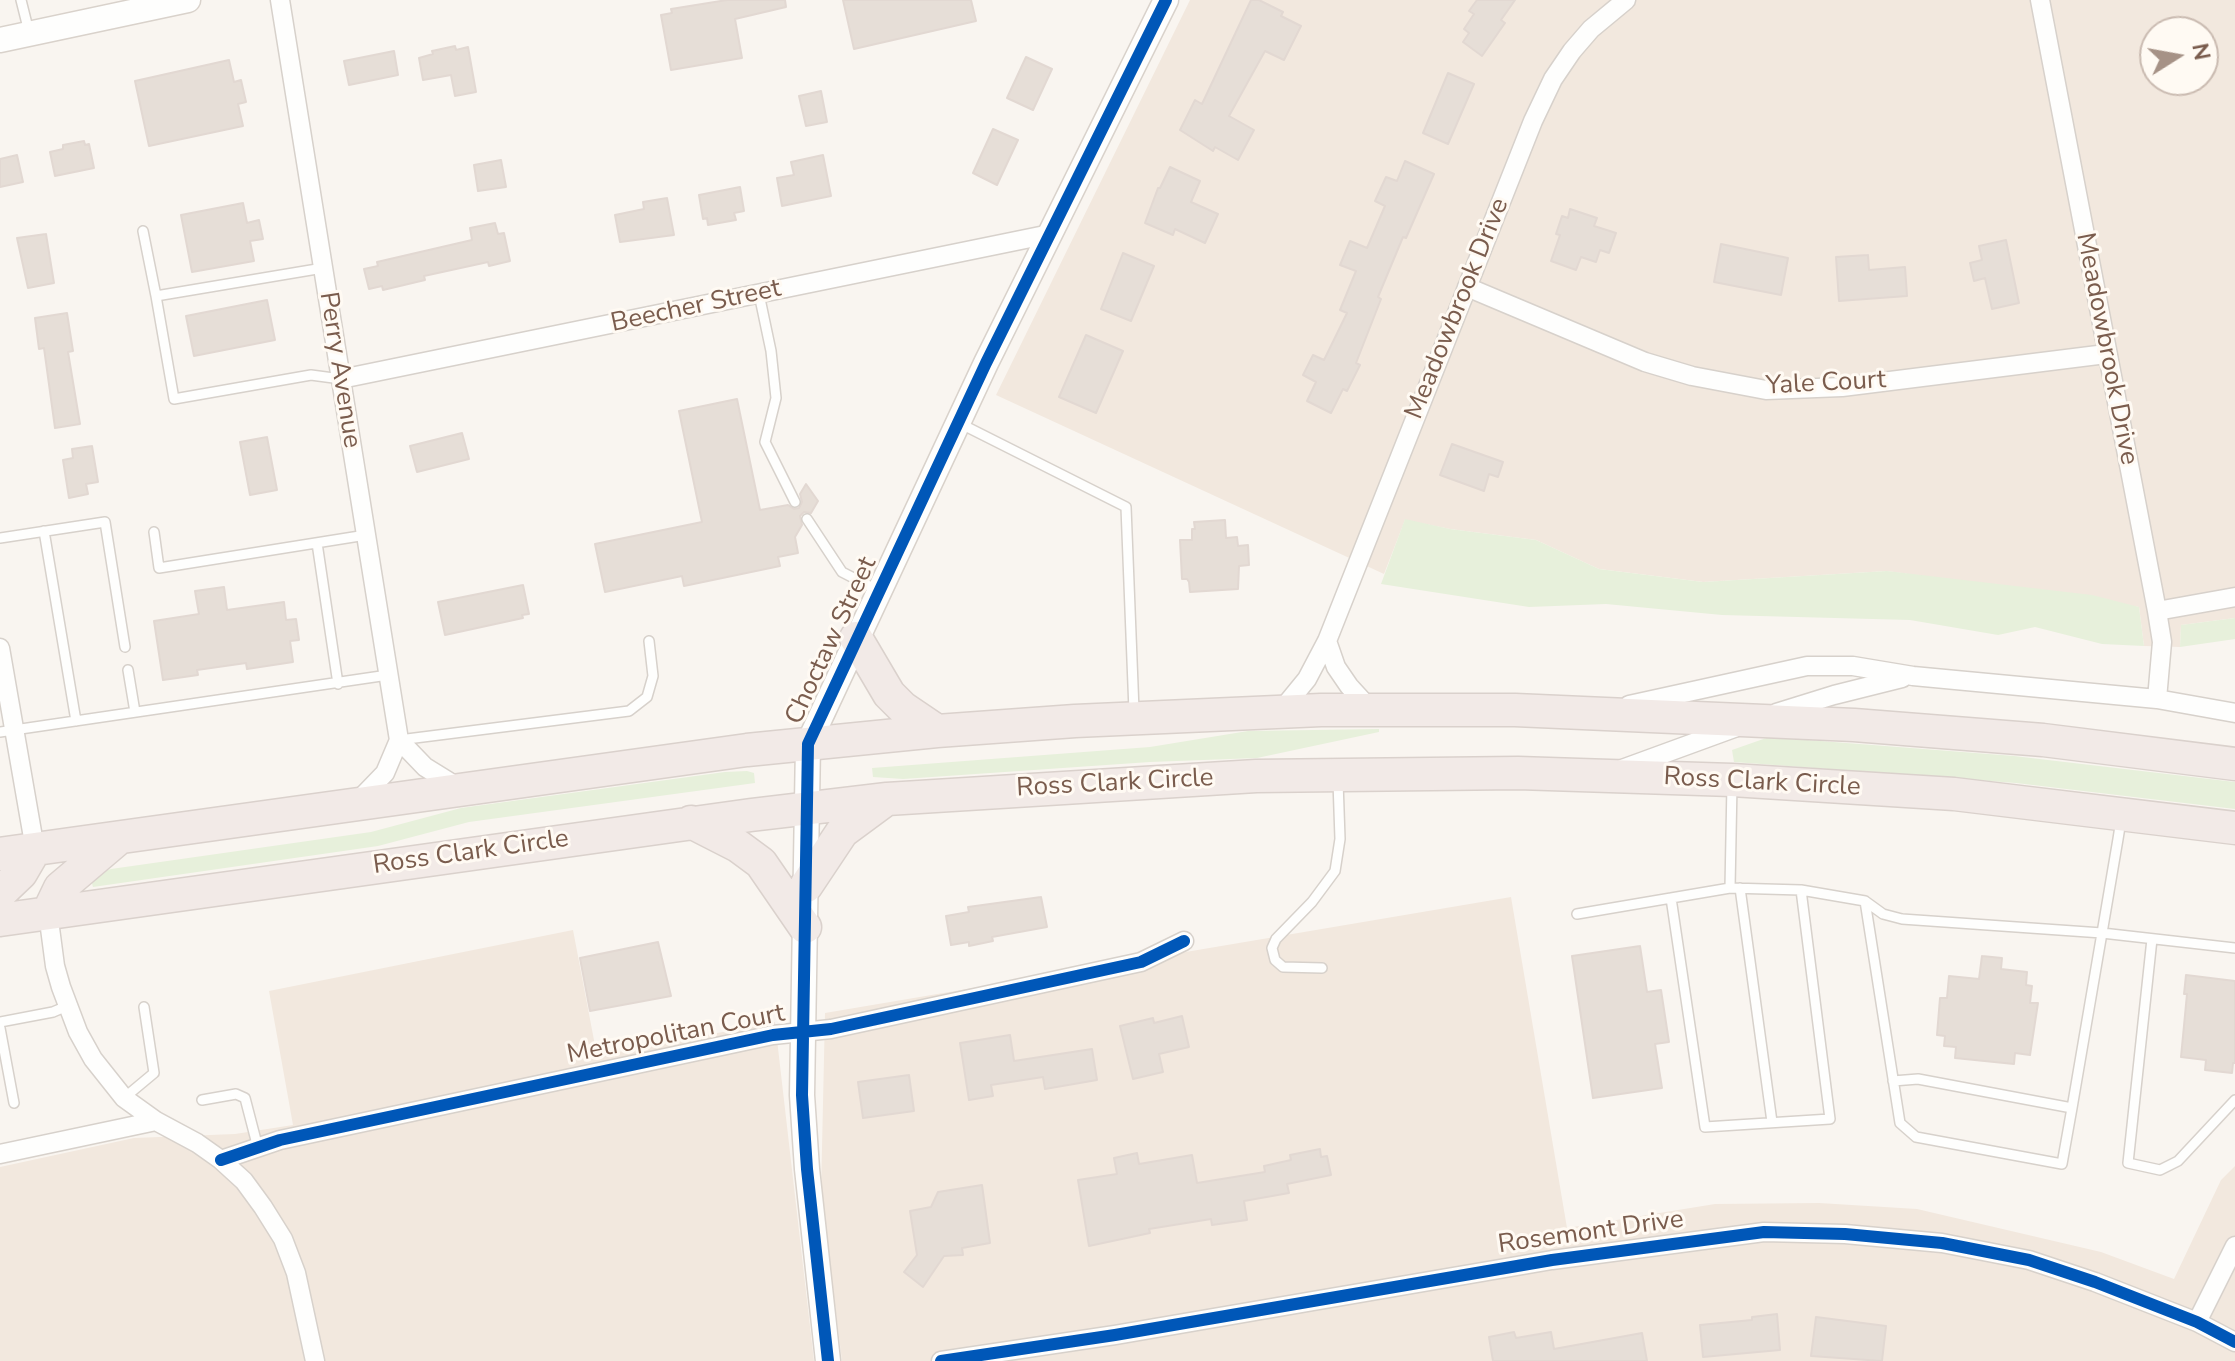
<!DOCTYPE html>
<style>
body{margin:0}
#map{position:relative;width:2235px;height:1361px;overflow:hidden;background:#f9f5f0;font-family:"Nunito Sans",sans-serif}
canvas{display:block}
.north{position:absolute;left:2139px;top:16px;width:80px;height:80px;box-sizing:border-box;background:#fffaf3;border:2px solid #cabbb1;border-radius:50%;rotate:79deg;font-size:22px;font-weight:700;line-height:32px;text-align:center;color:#7a5c4d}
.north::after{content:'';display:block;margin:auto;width:28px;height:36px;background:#a69286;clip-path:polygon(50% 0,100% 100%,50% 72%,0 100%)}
</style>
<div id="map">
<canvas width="2235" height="1361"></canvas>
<div class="north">N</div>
</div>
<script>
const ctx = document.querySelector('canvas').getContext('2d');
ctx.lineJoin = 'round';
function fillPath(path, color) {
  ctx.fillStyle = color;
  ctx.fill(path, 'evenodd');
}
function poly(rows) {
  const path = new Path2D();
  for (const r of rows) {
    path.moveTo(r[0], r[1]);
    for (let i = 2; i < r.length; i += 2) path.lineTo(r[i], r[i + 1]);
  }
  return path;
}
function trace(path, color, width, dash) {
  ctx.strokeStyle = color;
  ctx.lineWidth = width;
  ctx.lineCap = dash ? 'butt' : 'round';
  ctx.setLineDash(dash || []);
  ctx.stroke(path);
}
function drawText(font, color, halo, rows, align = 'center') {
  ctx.font = font + ' "Nunito Sans",sans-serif';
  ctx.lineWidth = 6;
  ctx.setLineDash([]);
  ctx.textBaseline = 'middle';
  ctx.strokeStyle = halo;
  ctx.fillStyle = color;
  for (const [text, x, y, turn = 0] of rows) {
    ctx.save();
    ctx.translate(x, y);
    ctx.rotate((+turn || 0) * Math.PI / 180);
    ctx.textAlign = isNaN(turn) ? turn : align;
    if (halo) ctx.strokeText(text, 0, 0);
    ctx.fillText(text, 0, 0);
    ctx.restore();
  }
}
fillPath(poly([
 [1190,0,2235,0,2235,618,2181,625,2180,647,2144,646,2139,607,1887,571,1703,582,1599,569,1536,540,1450,529,1405,520,1384,574,996,395],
 [2155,32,2203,32,2203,80,2155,80],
 [1511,897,1567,1228,1715,1204,1819,1203,1917,1209,2101,1252,2174,1279,2221,1180,2235,1166,2235,1361,842,1361,821,1193,825,1013],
 [573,930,597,1056,775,1022,814,1361,0,1361,0,1167,134,1138,235,1134,293,1125,269,991]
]), '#f2e8de');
fillPath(poly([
 [1405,519,1450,529,1536,540,1599,569,1703,582,1887,571,2092,595,2139,607,2144,646,2102,644,2035,627,1998,635,1910,620,1722,615,1606,604,1529,607,1381,584],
 [2235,618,2235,639,2180,647,2181,625],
 [1379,729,1379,732,1257,758,1150,762,903,779,873,777,872,768,1150,747,1248,731],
 [1769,737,2014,756,2235,782,2235,809,2016,783,1734,762,1732,750],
 [747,771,754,773,755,783,469,822,378,846,93,887,90,876,111,869,371,832,461,808,725,772]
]), '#e7f0db');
const building = poly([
 [727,0,785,0,786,7,735,19,742,58,671,70,661,15,672,13,671,9,727,0],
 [843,0,971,0,976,21,854,49,843,0],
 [1251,0,1259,0,1283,12,1281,16,1301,26,1284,60,1265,51,1229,116,1254,130,1238,160,1215,147,1213,151,1180,130,1195,100,1202,104,1251,0],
 [1477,0,1515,0,1501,20,1505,23,1482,56,1463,42,1469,33,1464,29,1474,14,1469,11,1477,0],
 [455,46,456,50,468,47,476,92,455,96,451,75,423,80,419,58,433,54,432,51,455,46],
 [394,51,398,75,349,85,344,61,394,51],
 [1026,57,1052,69,1033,110,1007,98,1026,57],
 [229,60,234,82,241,80,246,102,238,104,243,126,149,146,135,81,229,60],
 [1448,73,1474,84,1448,144,1423,133,1448,73],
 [821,91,827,122,806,126,799,96,821,91],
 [993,129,1018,140,997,185,973,173,993,129],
 [84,141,85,145,89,144,94,168,55,176,50,152,63,149,63,145,84,141],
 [17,155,23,182,0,187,0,159,17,155],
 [823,155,831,196,782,206,777,178,794,175,791,162,823,155],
 [501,160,506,187,478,191,474,165,501,160],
 [1405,161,1434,174,1406,238,1403,237,1378,297,1381,299,1356,363,1360,365,1347,391,1343,389,1331,413,1307,401,1316,382,1303,375,1313,355,1324,360,1347,313,1340,310,1356,271,1340,265,1350,241,1367,248,1385,206,1375,201,1386,177,1397,181,1405,161],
 [1170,167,1200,181,1191,202,1218,214,1205,243,1175,229,1173,235,1145,223,1158,188,1160,188,1170,167],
 [740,187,744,211,734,213,736,220,708,225,707,218,703,219,699,195,740,187],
 [667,198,674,235,620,242,615,215,644,209,643,202,667,198],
 [243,203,247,223,259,220,263,239,250,241,254,261,192,272,181,215,243,203],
 [1570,209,1597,218,1594,226,1616,233,1609,253,1600,250,1596,262,1581,257,1576,270,1551,261,1560,235,1556,234,1562,216,1568,218,1570,209],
 [495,223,498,234,504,233,510,261,489,266,488,262,424,276,425,280,383,290,382,286,369,289,364,269,378,266,377,262,472,240,470,228,495,223],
 [46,234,54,283,28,288,17,238,46,234],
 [2006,240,2019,303,1992,309,1985,278,1974,281,1970,263,1982,260,1979,246,2006,240],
 [1721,244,1788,258,1781,295,1714,282,1721,244],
 [1123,253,1154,266,1131,321,1101,309,1123,253],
 [1868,255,1869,270,1905,267,1907,296,1839,301,1836,257,1868,255],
 [267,300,275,340,194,356,186,316,267,300],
 [67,313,73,351,68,352,80,424,55,428,44,348,39,349,35,318,67,313],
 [1086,335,1123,351,1096,413,1059,397,1086,335],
 [737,399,760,510,788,505,794,509,799,508,802,502,800,494,806,484,818,501,811,513,804,512,800,516,802,525,795,537,798,553,778,557,780,566,684,586,682,576,605,592,595,544,702,522,679,411,737,399],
 [462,433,469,459,417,472,410,446,462,433],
 [267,437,277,490,250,495,240,442,267,437],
 [1452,444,1503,462,1498,477,1489,474,1484,491,1440,475,1452,444],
 [92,446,98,482,86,484,88,494,69,498,63,460,73,458,72,449,92,446],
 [1225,520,1226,538,1237,537,1238,546,1248,545,1249,565,1239,566,1238,589,1190,592,1189,582,1187,579,1182,579,1180,540,1192,540,1192,529,1195,529,1194,522,1225,520],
 [523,585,529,614,522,615,523,618,445,635,438,602,523,585],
 [224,587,227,610,284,602,286,620,296,619,299,640,290,641,293,662,247,669,246,663,197,670,198,675,163,680,154,621,199,614,195,591,224,587],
 [1041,897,1047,927,992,937,993,941,969,946,969,942,951,945,946,916,969,912,968,907,1041,897],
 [658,942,671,996,590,1011,580,958,658,942],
 [1640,946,1647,992,1661,990,1669,1042,1655,1044,1662,1088,1593,1098,1572,956,1640,946],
 [1982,956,2002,958,2001,969,2027,972,2026,985,2032,986,2030,1003,2038,1003,2030,1055,2015,1053,2014,1064,1955,1058,1956,1047,1944,1046,1945,1036,1937,1035,1940,998,1947,998,1949,976,1979,979,1982,956],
 [2186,975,2235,981,2235,1063,2233,1063,2232,1073,2205,1070,2206,1060,2181,1057,2187,994,2184,994,2186,975],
 [1182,1016,1189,1047,1159,1054,1163,1072,1133,1079,1120,1026,1153,1018,1154,1023,1182,1016],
 [1010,1035,1014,1061,1092,1049,1097,1080,1045,1089,1043,1077,991,1085,993,1096,969,1100,960,1043,1010,1035],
 [909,1075,914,1111,863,1118,858,1082,909,1075],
 [1320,1149,1321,1157,1327,1156,1331,1175,1287,1184,1289,1193,1244,1201,1247,1220,1212,1225,1211,1219,1149,1229,1150,1233,1089,1246,1078,1180,1117,1174,1114,1158,1137,1153,1139,1164,1192,1155,1197,1183,1265,1172,1264,1166,1291,1160,1290,1155,1320,1149],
 [982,1185,990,1243,962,1248,963,1255,944,1256,923,1287,904,1272,917,1255,910,1211,931,1207,938,1192,982,1185],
 [1777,1314,1780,1350,1703,1357,1700,1325,1752,1320,1752,1317,1777,1314],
 [1816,1317,1886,1326,1882,1361,1811,1356,1816,1317],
 [1514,1332,1516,1338,1551,1332,1554,1349,1642,1333,1647,1361,1493,1361,1489,1337,1514,1332]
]);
fillPath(building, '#e6ded7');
trace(building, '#e2d8d2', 2);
const lane = poly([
 [21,0,29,32],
 [143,231,156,296],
 [323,268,156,296,174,399,311,375,341,379],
 [759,294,771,351,776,398,765,442,795,502],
 [961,424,1126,507,1134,711],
 [807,519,842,572,879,591],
 [44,531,76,721],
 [154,532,159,568,366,535],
 [0,538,105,522,125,647],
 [317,543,338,684],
 [128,670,135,712],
 [0,732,388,675],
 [399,740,629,711,647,697,653,676,649,641],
 [2121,820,2118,839,2102,933,2072,1108,2062,1164,1916,1137,1900,1123,1865,901,1883,914,1902,919,2102,933,2235,948],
 [1740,888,1772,1122],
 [1801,890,1865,901],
 [1671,898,1705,1127,1830,1119,1801,890,1730,888],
 [1577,914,1730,888,1732,784],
 [2152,939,2128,1163,2160,1170,2178,1161,2235,1100],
 [1322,968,1283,967,1275,960,1272,948,1276,939,1312,902,1335,871,1340,839,1338,781],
 [0,1022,53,1012,67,1006],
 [0,1028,14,1103],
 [1893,1081,1918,1079,2072,1108],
 [124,1098,154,1073,144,1007],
 [202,1100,236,1094,245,1098,258,1148]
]);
const street = poly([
 [280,0,399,740,385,773,357,802],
 [2040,0,2157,611,2162,642,2157,699],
 [1467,287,1645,362,1692,376,1766,390,1842,387,2106,354],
 [341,379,1050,234],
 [2157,611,2235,597],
 [1327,641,1336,667,1349,686,1371,710],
 [0,648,35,849],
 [1629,705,1807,666,1853,666,1913,676,2157,699,2235,713],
 [1280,712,1307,679,1327,641,1533,121,1553,79,1572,51,1591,29,1626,0],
 [1776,713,1834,695,1902,678],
 [399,740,425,767,459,788],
 [1622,769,1737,727],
 [48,913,55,966,61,987,78,1032,93,1059,124,1098,156,1121,197,1143,221,1160,244,1181,263,1207,283,1239,296,1273,315,1361],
 [0,1154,156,1121],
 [221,1160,280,1140,773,1035,831,1029,1141,962,1184,941],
 [2197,1322,2235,1246],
 [941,1361,1115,1335,1552,1260,1764,1232,1845,1234,1942,1243,2029,1260,2095,1282,2197,1322,2235,1342]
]);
const secondary = poly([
 [0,40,188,0],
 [828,1361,807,1169,802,1095,808,744,986,363,1166,0]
]);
const highway = poly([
 [856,638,889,694,903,708,937,731],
 [691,822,738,846,761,863,805,927],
 [0,854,747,750,937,731,1075,721,1321,710,1515,710,1854,725,2043,740,2235,764],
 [806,886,842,832,884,801],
 [0,893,21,873,35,849],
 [48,913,60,888,119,838],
 [0,920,751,815,887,799,1256,776,1518,773,1732,780,1954,794,2235,828]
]);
trace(lane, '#d7d1cb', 12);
trace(street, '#d7d1cb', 21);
trace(secondary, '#d9d2cb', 27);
trace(highway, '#dad1cc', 35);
trace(lane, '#fefefd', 9);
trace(street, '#fefefd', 18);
trace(secondary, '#fefefd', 24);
trace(highway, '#f2eae7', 32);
trace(poly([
 [221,1160,280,1140,773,1035,831,1029,1141,962,1184,941],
 [828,1361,807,1169,802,1095,808,744,986,363,1166,0],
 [941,1361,1115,1335,1552,1260,1764,1232,1845,1234,1942,1243,2029,1260,2095,1282,2197,1322,2235,1342]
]), '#0057b8', 12);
drawText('26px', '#7a5c4d', '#fffaf3', [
 ["Beecher Street",696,307,-12],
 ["Meadowbrook Drive",1458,309,-68],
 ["Meadowbrook Drive",2106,349,79],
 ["Perry Avenue",339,370,81],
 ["Yale Court",1826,384,-3],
 ["Choctaw Street",832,641,-65],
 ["Ross Clark Circle",1762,783,3],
 ["Ross Clark Circle",1115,784,-3],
 ["Ross Clark Circle",471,853,-8],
 ["Metropolitan Court",676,1035,-11],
 ["Rosemont Drive",1591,1233,-8]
]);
</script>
